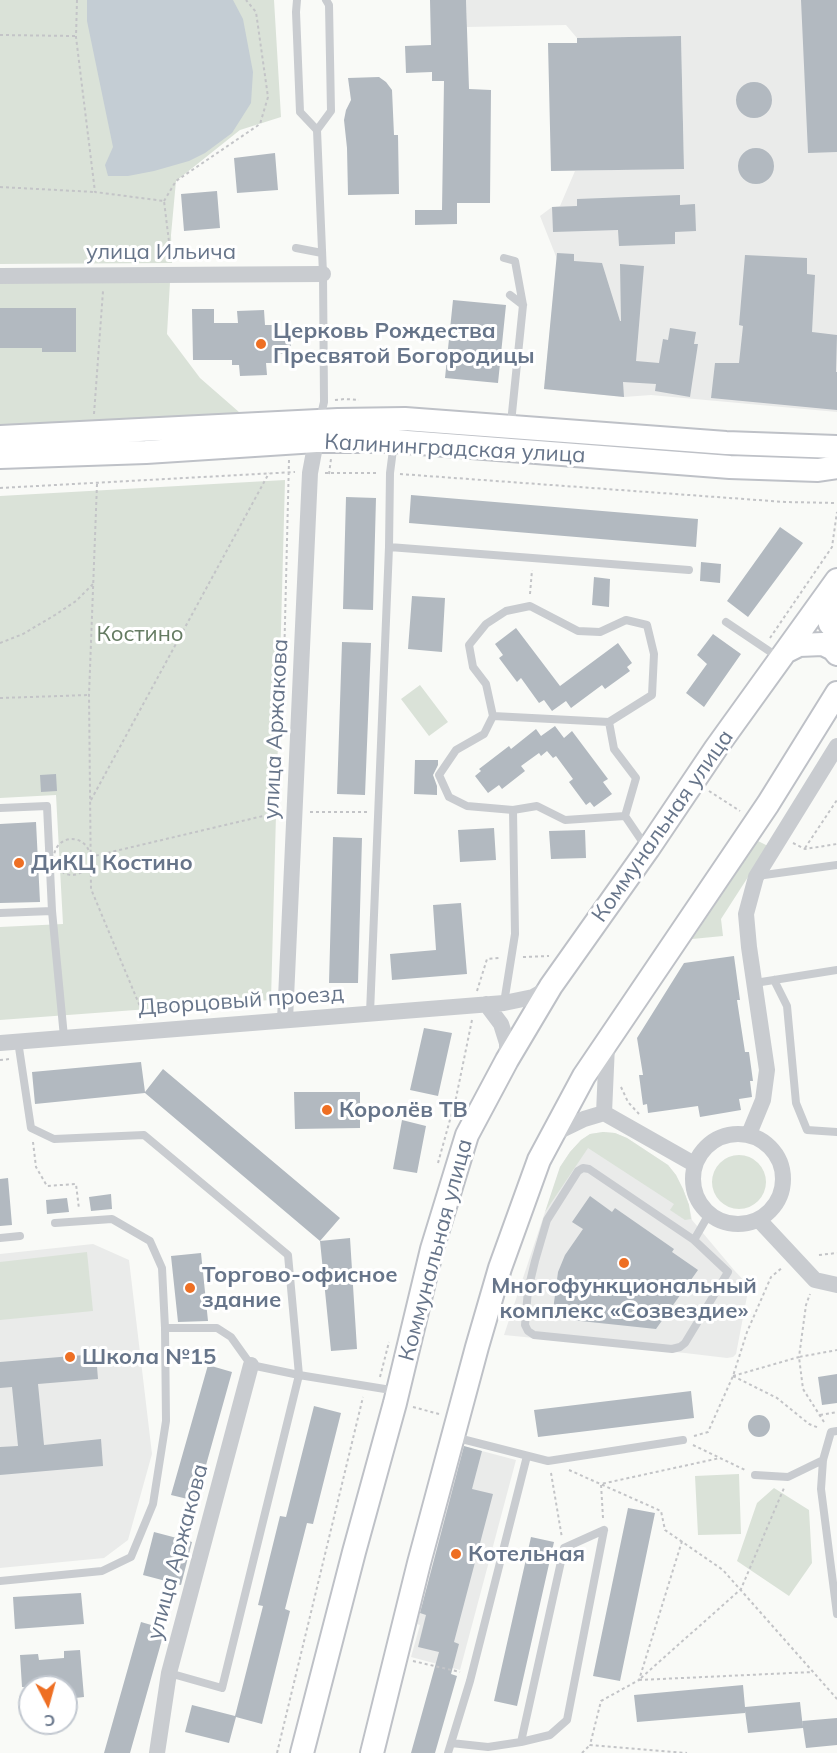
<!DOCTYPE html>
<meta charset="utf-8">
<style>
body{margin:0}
#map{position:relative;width:837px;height:1753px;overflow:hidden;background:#f9faf7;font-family:Mulish,sans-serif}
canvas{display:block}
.north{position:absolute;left:18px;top:1675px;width:60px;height:60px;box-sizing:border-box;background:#fff;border:2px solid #c2c8d0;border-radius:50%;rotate:174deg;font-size:16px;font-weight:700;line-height:24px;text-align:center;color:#67758a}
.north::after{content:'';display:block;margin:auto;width:21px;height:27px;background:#ee6f23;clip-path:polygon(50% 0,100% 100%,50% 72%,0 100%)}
</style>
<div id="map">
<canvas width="837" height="1753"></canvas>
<div class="north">С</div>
</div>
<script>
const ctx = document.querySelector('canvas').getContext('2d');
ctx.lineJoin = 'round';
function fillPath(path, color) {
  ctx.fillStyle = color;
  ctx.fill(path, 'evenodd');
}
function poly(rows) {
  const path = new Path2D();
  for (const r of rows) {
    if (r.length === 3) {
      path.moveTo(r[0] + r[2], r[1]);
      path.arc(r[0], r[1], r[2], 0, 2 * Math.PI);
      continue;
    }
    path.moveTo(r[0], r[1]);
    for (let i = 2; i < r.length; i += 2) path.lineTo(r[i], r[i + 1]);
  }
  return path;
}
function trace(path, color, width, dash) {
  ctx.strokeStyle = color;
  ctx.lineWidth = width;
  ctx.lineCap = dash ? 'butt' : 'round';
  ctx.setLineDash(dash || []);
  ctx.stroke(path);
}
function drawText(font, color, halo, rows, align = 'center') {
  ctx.font = font + ' Mulish,sans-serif';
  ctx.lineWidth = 6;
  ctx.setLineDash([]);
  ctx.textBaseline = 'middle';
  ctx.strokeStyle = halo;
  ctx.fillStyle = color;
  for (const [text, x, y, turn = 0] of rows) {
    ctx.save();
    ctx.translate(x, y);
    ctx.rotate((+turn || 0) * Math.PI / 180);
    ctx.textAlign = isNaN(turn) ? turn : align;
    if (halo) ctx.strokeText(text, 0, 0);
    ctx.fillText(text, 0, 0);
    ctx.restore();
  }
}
fillPath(poly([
 [466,0,837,0,837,412,651,395,624,397,544,389,557,259,540,216,552,207,560,206,575,171,684,168,681,36,577,38,566,25,467,27],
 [603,1132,615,1133,627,1138,668,1165,676,1175,683,1189,689,1205,692,1220,734,1270,749,1286,736,1354,733,1357,727,1358,685,1353,504,1335,560,1167,570,1152,581,1140,590,1134],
 [93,1244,129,1260,152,1454,128,1540,104,1558,0,1568,0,1254],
 [463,1446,516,1460,460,1670,411,1657,420,1625,417,1624]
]), '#eaebea');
fillPath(poly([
 [0,0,274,0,281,117,240,130,176,181,171,235,172,263,0,264],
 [170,282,167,334,200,378,239,412,219,419,0,432,0,283],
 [285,480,271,1000,0,1020,0,927,63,924,56,795,0,798,0,496],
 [420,685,448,722,429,736,401,699],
 [758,841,768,846,721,919,723,936,692,939],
 [603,1132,615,1133,627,1138,668,1165,676,1175,683,1189,689,1205,691,1219,685,1220,670,1210,674,1204,588,1148,545,1212,560,1167,570,1152,581,1140,590,1134],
 [739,1182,27],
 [87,1252,93,1311,0,1320,0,1262],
 [739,1474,741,1534,698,1535,695,1476],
 [774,1488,809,1510,812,1563,789,1596,737,1561,757,1503]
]), '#dae2d8');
fillPath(poly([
 [87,0,233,0,243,19,253,72,251,103,232,133,205,153,189,161,154,171,128,176,108,176,105,165,113,147,87,21]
]), '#c4cdd4');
fillPath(poly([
 [430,0,466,0,469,89,491,90,490,203,457,203,457,224,415,225,415,210,442,210,444,81,432,81,432,72,406,73,405,46,431,45],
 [801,0,837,0,837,152,808,153],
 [681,36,684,169,551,171,548,43,577,43,577,38],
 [379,77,386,82,392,90,394,135,398,135,399,194,348,195,347,148,344,120,346,110,351,100,348,78],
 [754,100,18],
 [756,166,18],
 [275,153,278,190,237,193,234,158],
 [217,191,220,228,184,231,181,194],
 [680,195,680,205,695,204,696,231,675,232,675,244,619,246,618,230,553,232,552,207,577,206,577,199],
 [557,253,574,254,574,261,602,263,620,321,621,321,620,264,644,266,636,361,659,363,663,339,668,340,670,328,696,332,694,344,698,344,690,397,655,391,656,384,623,382,624,397,544,389],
 [745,255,807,258,807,274,815,275,812,332,837,335,836,372,837,372,837,410,711,398,715,363,739,363,743,326,739,325],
 [453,300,506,305,498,383,445,378],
 [0,308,76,308,76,352,42,352,42,348,0,348],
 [192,309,214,309,214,323,238,323,237,311,264,310,265,325,273,325,273,335,291,335,291,354,273,354,273,363,266,363,267,375,240,376,239,365,232,365,232,360,193,360],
 [411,495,698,519,696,547,409,523],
 [346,497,376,498,373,610,343,609],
 [780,527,803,543,748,617,727,601],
 [701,562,721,564,720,583,700,581],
 [594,577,610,579,609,607,592,605],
 [412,596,445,598,442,652,408,649],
 [516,628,560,686,618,643,632,663,627,667,630,671,605,689,602,685,571,708,566,701,552,711,544,700,539,703,521,678,517,682,499,658,503,655,495,644],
 [713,634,741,654,704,707,686,693,707,664,697,655],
 [342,642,371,643,365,795,337,794],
 [555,726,564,738,572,731,608,779,603,782,612,794,594,807,590,802,586,805,569,782,573,779,556,756,553,758,547,751,541,756,539,753,521,766,525,771,502,789,499,785,488,793,475,776,481,771,479,769,509,746,511,749,536,729,541,736],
 [415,760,438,760,438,765,433,775,437,786,437,795,414,794],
 [56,774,57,791,41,792,40,775],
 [36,822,40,902,0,903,0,824],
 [494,828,496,860,460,862,458,830],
 [585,830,586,858,551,859,549,831],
 [333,837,362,838,358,983,329,983],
 [461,903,467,974,392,980,390,954,436,950,433,905],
 [734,956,740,1000,737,1000,745,1052,749,1052,753,1081,750,1081,752,1097,739,1099,741,1110,700,1117,698,1106,648,1113,647,1104,643,1105,639,1075,643,1075,637,1038,684,963],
 [424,1028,452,1033,438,1096,410,1090],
 [141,1062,145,1092,163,1069,340,1218,320,1241,350,1238,357,1349,331,1351,320,1241,145,1093,35,1104,32,1072],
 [294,1092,360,1092,360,1128,295,1129],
 [402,1120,426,1126,417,1173,393,1169],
 [8,1178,12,1225,0,1226,0,1179],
 [111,1194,112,1209,91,1211,89,1197],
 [590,1196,612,1212,615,1208,674,1249,672,1252,698,1270,656,1329,552,1318,558,1272,565,1255,583,1229,572,1222],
 [67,1198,69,1212,47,1214,46,1200],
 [201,1253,208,1321,178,1322,171,1256],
 [96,1354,98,1379,38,1384,44,1445,101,1439,103,1466,0,1475,0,1447,18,1446,12,1387,0,1388,0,1362],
 [208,1365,232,1372,196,1501,171,1495],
 [837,1374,837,1403,822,1405,818,1377],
 [691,1391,694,1418,538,1437,534,1410],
 [314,1406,341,1413,313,1524,307,1523,285,1609,290,1611,262,1724,236,1717,229,1743,185,1732,192,1705,235,1716,263,1606,258,1605,280,1516,286,1517],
 [759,1426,11],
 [464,1446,482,1451,472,1489,493,1494,454,1642,459,1644,451,1674,457,1676,435,1753,411,1753,439,1652,418,1647,426,1615,420,1613],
 [628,1508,655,1513,620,1681,593,1676],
 [154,1532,192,1542,181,1585,143,1575],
 [531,1537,554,1542,517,1706,494,1701],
 [81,1593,84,1624,15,1629,13,1597],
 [141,1622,165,1629,130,1753,104,1753],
 [80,1650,84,1697,66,1699,66,1687,22,1687,20,1655,38,1654,39,1660,64,1658,64,1651],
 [743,1685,745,1707,800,1702,803,1728,748,1733,745,1711,745,1713,637,1722,634,1695],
 [837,1718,837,1745,806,1748,802,1721]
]), '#b2b9c0');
const secondary = poly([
 [0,437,338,420,405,419,726,443,837,447],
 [0,457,146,452,316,441,394,441,730,467,818,470,837,467],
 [831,589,827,611,830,624,837,631],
 [787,651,799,645,823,644,833,649,837,654],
 [302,1753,354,1552,395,1403,432,1249,467,1135,507,1060,551,986,648,849,716,748,837,580],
 [372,1753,419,1563,477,1347,500,1268,539,1160,584,1076,768,804,837,693]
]);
trace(secondary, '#bec1c7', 26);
trace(poly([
 [77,0,76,37,95,192,164,201,171,258],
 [0,35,75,36],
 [0,187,95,192],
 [164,201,176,181,260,124,268,97,256,12,246,0],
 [335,400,345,399,359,400],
 [94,414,103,291],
 [325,473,379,473],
 [329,474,331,459],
 [400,474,785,502,837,503],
 [97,484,89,695,91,889,144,1016],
 [0,488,295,472],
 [530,594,532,570],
 [770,638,832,547,837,512],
 [0,643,23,634,55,615,76,601,94,583],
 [0,698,89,695],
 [283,703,289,460],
 [709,791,740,811],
 [91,800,269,473],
 [310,812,367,812],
 [72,857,18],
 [793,843,805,849,837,844],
 [805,848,837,800],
 [90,857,280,812],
 [523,957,549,956],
 [477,991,487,959,499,958],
 [0,1060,10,1059],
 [621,1087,628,1102,639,1114],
 [33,1142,36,1167,47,1186,76,1184,79,1209],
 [438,1163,456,1098,472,1020],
 [819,1255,837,1253],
 [733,1376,799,1357,806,1305,810,1294],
 [733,1376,777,1398,809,1424,819,1428],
 [380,1377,389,1342],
 [413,1407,439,1414],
 [820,1415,837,1412],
 [824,1422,803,1389,799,1357,837,1350],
 [694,1436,708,1432,733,1376,747,1332,771,1277,783,1267],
 [693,1445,745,1470],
 [569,1470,661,1511,665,1530,723,1570,837,1699],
 [551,1473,562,1538],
 [603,1518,601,1484,720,1458],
 [682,1541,639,1680,601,1701,590,1745,687,1753],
 [413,1661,460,1672],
 [641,1678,741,1589,784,1488],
 [639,1680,813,1672],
 [277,1753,363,1397],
 [582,1753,590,1745]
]), '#c3c4c7', 2, [3, 3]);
trace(poly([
 [297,0,296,12,300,112,317,130],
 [296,248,322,253],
 [504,258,515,261,523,305,512,413,512,426],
 [510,295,523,305],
 [320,419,324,402,323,274,317,130,331,111,329,5,326,0],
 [394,442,390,473,389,547,689,570],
 [726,622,778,657],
 [493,716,609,722],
 [0,808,47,806,52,911,0,913],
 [625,816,565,820,537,806,513,810,467,806,449,797,439,775,456,750,484,734,493,716,486,684,473,667,469,645,486,624,506,611,530,606,578,631,600,632,626,620,647,625,654,654,652,695,609,722,614,749,636,778,625,816,646,847],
 [757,876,837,865],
 [52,911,64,1037],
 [774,980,787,1006,796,1103,807,1130,837,1132],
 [755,983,837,970],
 [504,1003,515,934,513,810],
 [370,1013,389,547],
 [18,1041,31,1128,54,1139,144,1135,288,1255,299,1375,222,1688,169,1673],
 [55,1223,112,1219,150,1241,162,1268,165,1328,217,1328,231,1337,251,1365,299,1375,397,1391],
 [0,1238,20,1236],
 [694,1240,728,1272,685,1343,680,1347,672,1349,534,1335,528,1331,525,1325,528,1290,535,1261,547,1220,578,1171,583,1168,589,1169,694,1240,709,1214],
 [837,1431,831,1432,823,1460,821,1489,837,1614],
 [454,1437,548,1461,683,1440],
 [755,1475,788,1477,823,1460],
 [0,1581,102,1571,131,1557,153,1504,166,1421,165,1328],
 [521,1742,550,1735,567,1720,604,1530],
 [451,1743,488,1747,521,1742,564,1548,604,1530],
 [448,1753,470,1681,527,1456]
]), '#c9ccd0', 8);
trace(poly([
 [0,276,323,274],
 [486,1004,501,1024,507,1043,507,1060],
 [285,1020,310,473,316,441],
 [0,1043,504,1003,533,997,551,987],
 [604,1113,607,1045],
 [553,1134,584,1119,604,1113,694,1164],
 [749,1134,763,1100,767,1070,749,947,746,914,756,877,837,746],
 [738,1179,45],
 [759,1220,815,1280,837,1285],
 [157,1753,169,1673,251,1365]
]), '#c9ccd0', 16);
trace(secondary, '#fff', 22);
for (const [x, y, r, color] of [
 [261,344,6,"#ee6f23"],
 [19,863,6,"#ee6f23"],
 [327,1110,6,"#ee6f23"],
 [624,1263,6,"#ee6f23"],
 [190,1288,6,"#ee6f23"],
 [70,1357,6,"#ee6f23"],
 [456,1554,6,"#ee6f23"]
]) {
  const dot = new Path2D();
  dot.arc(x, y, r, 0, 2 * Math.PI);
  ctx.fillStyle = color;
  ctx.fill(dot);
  trace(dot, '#fff', 2);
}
drawText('22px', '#67758a', '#fff', [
 ["улица Ильича",161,252],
 ["Калининградская улица",455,449,3],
 ["улица Аржакова",276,729,-87],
 ["Коммунальная улица",663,826,-55],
 ["Дворцовый проезд",241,1001,-4],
 ["Коммунальная улица",436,1250,-75],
 ["улица Аржакова",178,1552,-75]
]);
drawText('bold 22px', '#67758a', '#fff', [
 ["Церковь Рождества",273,331],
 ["Пресвятой Богородицы",273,356],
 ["ДиКЦ Костино",31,863],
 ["Королёв ТВ",339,1110],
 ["Торгово-офисное",202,1275],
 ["здание",202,1300],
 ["Многофункциональный",624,1286,"center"],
 ["комплекс «Созвездие»",624,1311,"center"],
 ["Школа №15",82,1357],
 ["Котельная",468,1554]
], 'left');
drawText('22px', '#647b62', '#fff', [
 ["Костино",140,634]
]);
</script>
